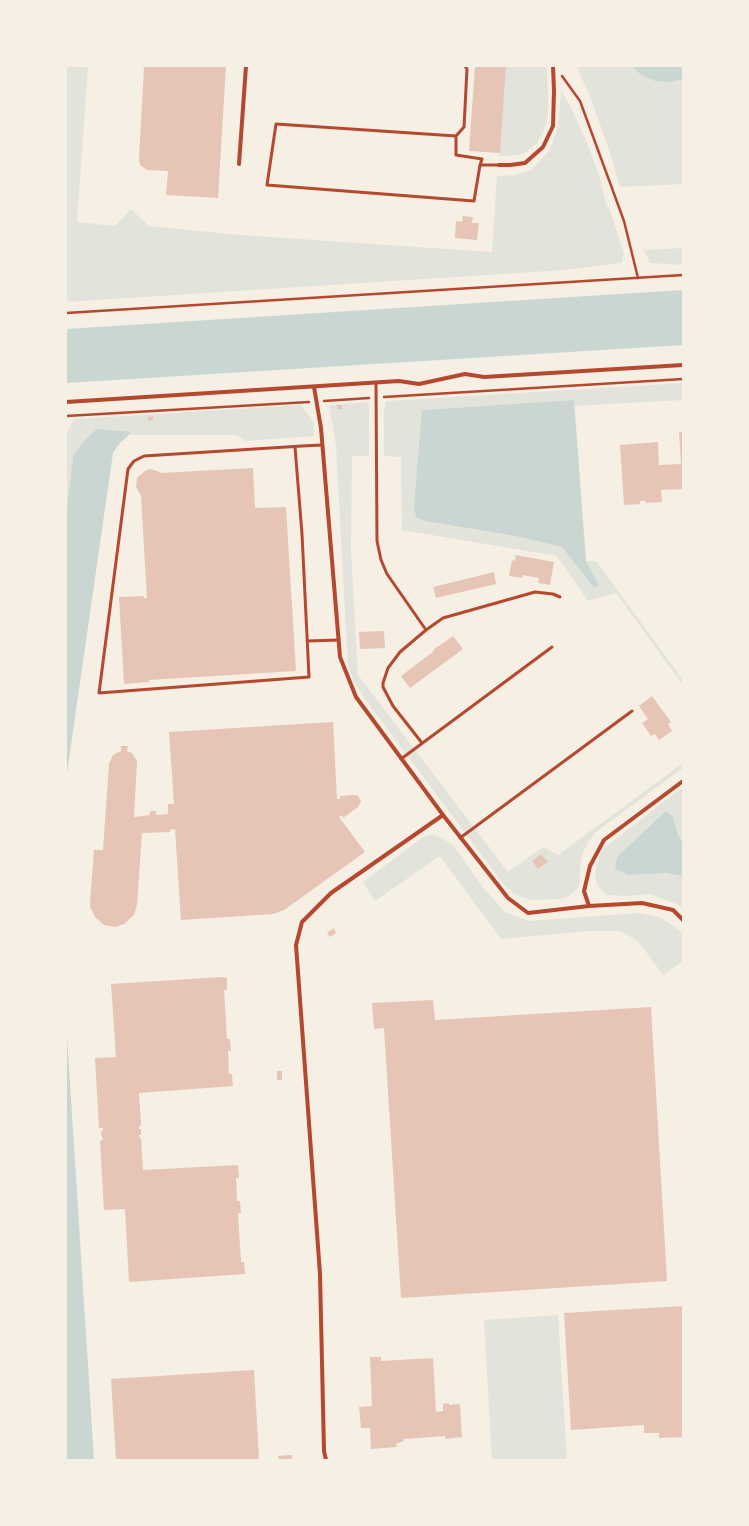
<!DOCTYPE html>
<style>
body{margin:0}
#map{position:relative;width:749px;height:1526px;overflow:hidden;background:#f6efe4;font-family:Roboto,sans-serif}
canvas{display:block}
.frame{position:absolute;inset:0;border:67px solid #f6efe4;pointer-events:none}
</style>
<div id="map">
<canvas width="749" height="1526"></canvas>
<div class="frame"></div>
</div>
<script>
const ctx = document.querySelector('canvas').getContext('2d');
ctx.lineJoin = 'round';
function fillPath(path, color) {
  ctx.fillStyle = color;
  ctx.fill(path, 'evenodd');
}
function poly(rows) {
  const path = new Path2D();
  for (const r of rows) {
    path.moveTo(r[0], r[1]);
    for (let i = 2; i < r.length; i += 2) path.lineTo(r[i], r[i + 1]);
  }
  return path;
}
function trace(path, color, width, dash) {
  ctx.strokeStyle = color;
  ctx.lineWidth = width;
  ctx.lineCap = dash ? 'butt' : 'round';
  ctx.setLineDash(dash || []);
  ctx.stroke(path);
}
fillPath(poly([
 [66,66,88,66,77,222,115,226,131,209,149,226,240,235,492,252,497,176,516,175,531,170,550,150,558,127,561,90,571,108,588,145,600,178,606,204,610,210,624,254,621,263,565,270,66,302],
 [506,66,547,66,548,91,548,115,546,125,537,144,523,154,510,156,499,156],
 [576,66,632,66,636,70,655,81,670,82,683,79,683,184,620,187,610,153,590,96],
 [683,248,683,265,650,263,644,250],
 [683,383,683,400,574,406,574,400,422,410,510,535,562,547,594,588,599,585,586,561,596,561,683,680,683,685,616,593,588,601,557,556,402,530,401,457,384,456,384,410,386,401],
 [369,402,369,456,352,456,351,550,358,675,508,872,543,847,558,855,683,763,683,768,596,832,589,841,583,852,580,865,580,882,577,889,569,896,561,899,530,900,514,894,501,881,365,699,353,680,348,667,336,446,329,405],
 [301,405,314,423,314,436,245,441,237,435,129,435,132,432,73,457,66,517,66,435,74,419],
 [683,787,683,843,678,835,675,824,628,875,665,873,683,876,683,910,679,905,650,894,626,896,606,895,597,885,595,875,596,868,601,850],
 [432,834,443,839,453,845,482,886,505,912,528,921,638,913,660,917,683,933,683,961,663,975,638,941,620,931,590,931,501,939,440,856,375,901,363,882,423,837],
 [558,1315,567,1460,492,1460,484,1320]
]), '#e2e4dc');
fillPath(poly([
 [632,66,683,66,683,79,670,82,655,81,640,74],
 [683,290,683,345,66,383,66,329],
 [574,400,586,561,599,585,594,588,562,547,510,535,425,521,416,517,414,507,422,410],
 [97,429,132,432,119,444,113,453,66,780,66,517,73,457,84,441],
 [666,811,673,817,678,835,683,843,683,876,665,873,628,875,615,869,617,857],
 [66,1021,77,1193,94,1460,66,1460]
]), '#c9d6d2');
fillPath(poly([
 [144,66,226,66,218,198,166,195,168,171,147,170,140,165,139,160],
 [475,66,506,66,500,153,469,151],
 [463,216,473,217,472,223,479,223,477,240,455,238,456,221,462,222],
 [337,405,342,405,342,409,337,409],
 [153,416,153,420,148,421,148,417],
 [679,432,683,432,683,489,661,490,662,502,646,503,646,501,640,501,640,504,624,505,620,445,658,442,659,465,681,464],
 [253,468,255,508,286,507,296,671,149,680,149,682,124,684,119,597,144,596,144,598,147,598,141,496,136,487,137,478,145,471,150,469,157,471,161,473],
 [516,555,554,562,550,585,538,583,539,578,522,575,522,578,509,576,512,560,515,561],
 [494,572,496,584,436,598,433,587],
 [384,631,385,648,360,649,359,632],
 [453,636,463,649,410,688,401,676,434,651,433,650],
 [652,696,671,722,668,724,672,731,659,740,655,734,651,736,642,723,648,719,639,706],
 [333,722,337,799,340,799,340,796,354,795,358,796,361,801,358,807,343,818,342,815,339,817,365,852,284,910,273,914,181,920,175,829,170,830,170,832,142,833,137,905,134,915,124,924,115,927,104,925,95,917,90,907,90,902,94,850,103,850,109,764,113,755,121,751,121,746,128,746,127,751,132,753,137,761,134,817,150,815,150,811,156,811,156,815,168,814,168,804,174,804,169,732],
 [541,854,548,862,538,869,532,861],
 [334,928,336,933,330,937,327,933],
 [223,977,227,978,227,990,224,990,227,1039,230,1039,231,1051,228,1051,229,1074,232,1074,233,1086,139,1093,141,1126,139,1126,139,1129,141,1129,141,1135,139,1135,140,1138,141,1138,143,1170,238,1165,239,1178,236,1178,237,1201,240,1201,241,1213,238,1213,241,1262,244,1262,245,1274,129,1282,125,1209,104,1210,100,1141,103,1140,101,1134,101,1131,103,1131,103,1128,99,1128,95,1058,116,1057,111,984],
 [433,1000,435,1020,651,1007,667,1281,401,1298,384,1028,374,1029,372,1003],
 [277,1071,282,1071,282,1080,277,1080],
 [683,1306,683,1437,659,1438,659,1433,644,1433,644,1425,571,1430,564,1313],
 [370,1357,381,1357,381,1361,433,1358,436,1412,443,1411,443,1404,449,1403,449,1405,460,1404,462,1437,445,1439,445,1436,403,1439,404,1441,396,1444,397,1447,371,1449,370,1428,361,1428,359,1407,372,1406],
 [254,1370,259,1460,116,1460,111,1379],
 [291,1455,292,1455,292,1460,279,1460,278,1456]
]), '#e6c5b7');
trace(poly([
 [562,76,580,101,624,221,638,278],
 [66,313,683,275],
 [384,397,683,379],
 [324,401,369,398],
 [66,416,309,402]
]), '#b5482f', 2.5);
trace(poly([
 [456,136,464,127,467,69,465,66],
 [480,165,482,159,456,155,456,136,276,124,267,185,474,201,480,165,499,165],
 [376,383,377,541,381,560,387,574,426,630,443,618,535,592,553,594,560,597],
 [295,447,302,534,309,677,99,693,128,469,134,461,144,456,302,446,322,445],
 [307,641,339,640],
 [422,743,393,706,383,687,383,683,388,668,400,652,426,630],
 [401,759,552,647],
 [460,838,632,711]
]), '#b5482f', 3);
trace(poly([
 [239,164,246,66],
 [499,165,510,165,525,163,543,147,553,126,554,91,553,66],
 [314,387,321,428,340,657,356,697,443,815,508,898,528,913,589,906,642,903,673,910,683,920],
 [66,402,399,381,419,384,465,374,484,377,683,365],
 [589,906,584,891,590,866,604,840,683,781],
 [326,1460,324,1451,320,1274,296,945,302,922,331,893,443,815]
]), '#b5482f', 4);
</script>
